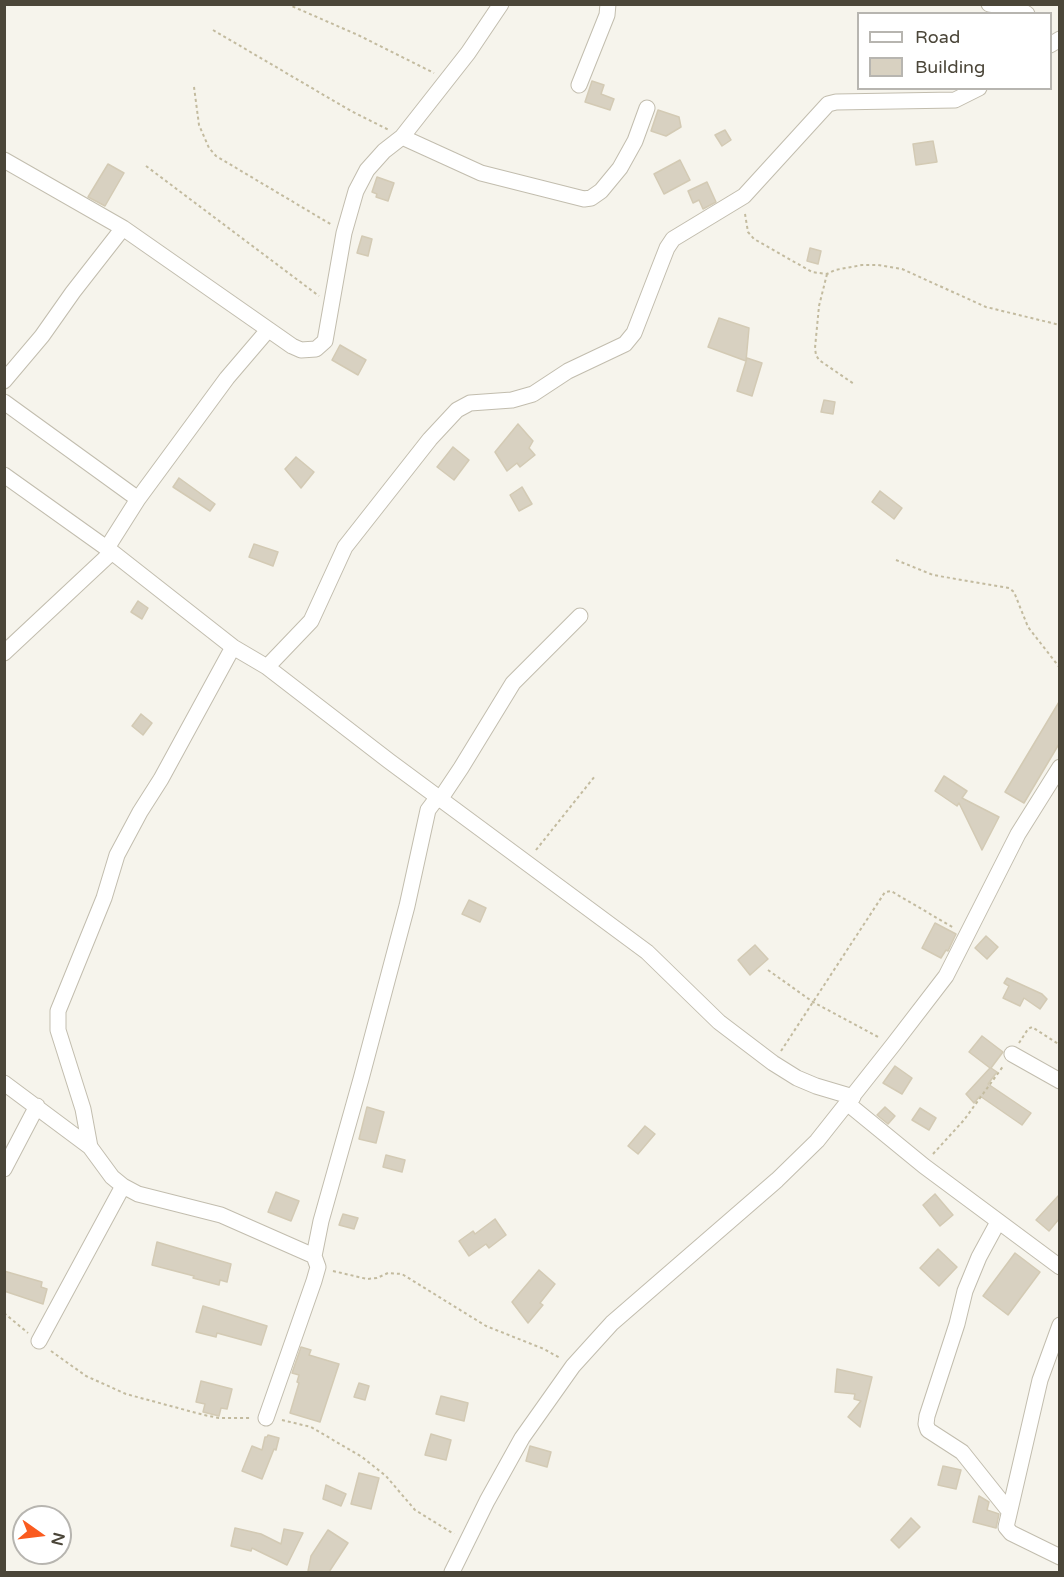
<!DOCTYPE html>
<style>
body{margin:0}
#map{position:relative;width:1064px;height:1577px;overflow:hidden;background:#f6f4ec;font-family:"Varela Round",sans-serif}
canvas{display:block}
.frame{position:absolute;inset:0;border:6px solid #4b4639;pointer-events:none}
.legend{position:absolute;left:857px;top:12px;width:195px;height:78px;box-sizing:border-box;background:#fff;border:2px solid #b7b5b0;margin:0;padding:8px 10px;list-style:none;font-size:18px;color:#4b4639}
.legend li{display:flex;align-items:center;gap:12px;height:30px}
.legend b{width:30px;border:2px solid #b7b5b0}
.north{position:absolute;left:12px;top:1505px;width:60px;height:60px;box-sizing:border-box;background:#fff;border:2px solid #b7b5b0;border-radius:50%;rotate:104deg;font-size:16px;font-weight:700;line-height:24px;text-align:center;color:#4b4639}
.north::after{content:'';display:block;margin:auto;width:21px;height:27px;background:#fa5b1f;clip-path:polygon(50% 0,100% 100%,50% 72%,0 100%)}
</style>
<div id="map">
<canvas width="1064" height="1577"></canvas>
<div class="frame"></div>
<ul class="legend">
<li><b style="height:8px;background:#fff"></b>Road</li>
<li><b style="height:16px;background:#d8d1c1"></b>Building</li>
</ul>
<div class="north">N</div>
</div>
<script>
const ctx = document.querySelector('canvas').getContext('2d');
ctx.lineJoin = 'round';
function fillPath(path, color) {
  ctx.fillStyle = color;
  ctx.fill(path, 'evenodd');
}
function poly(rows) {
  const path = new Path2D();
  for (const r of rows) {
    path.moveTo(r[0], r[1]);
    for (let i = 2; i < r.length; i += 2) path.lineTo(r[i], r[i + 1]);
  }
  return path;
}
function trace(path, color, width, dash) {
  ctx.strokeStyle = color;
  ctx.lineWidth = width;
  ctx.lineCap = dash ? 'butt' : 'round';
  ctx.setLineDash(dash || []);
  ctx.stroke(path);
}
const building = poly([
 [592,81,604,85,601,94,614,99,610,110,585,102,592,81],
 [658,110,679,117,681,127,666,136,651,131,658,110],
 [725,130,731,140,722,146,715,135,725,130],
 [933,141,937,162,916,165,913,144,933,141],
 [680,160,690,180,664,194,654,174,680,160],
 [108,164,124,173,105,206,88,197,108,164],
 [377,177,394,183,388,201,376,197,377,194,372,192,377,177],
 [707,182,716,202,703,209,699,200,693,203,688,191,707,182],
 [362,236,372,239,368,256,357,253,362,236],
 [810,248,821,251,818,264,807,261,810,248],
 [719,318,749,328,746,361,708,347,719,318],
 [340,345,366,360,358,375,332,360,340,345],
 [747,358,762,363,752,396,737,391,747,358],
 [824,400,835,402,833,414,821,412,824,400],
 [518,424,533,441,529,448,535,455,520,467,517,463,507,471,495,452,518,424],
 [453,447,469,460,454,480,437,467,453,447],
 [296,457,314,472,301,488,285,469,296,457],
 [179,478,215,504,210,511,173,487,179,478],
 [522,487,532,504,519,511,510,495,522,487],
 [880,491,902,508,894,519,872,502,880,491],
 [254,544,278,552,273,566,249,557,254,544],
 [138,601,148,608,142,619,131,612,138,601],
 [1059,702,1059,744,1024,803,1005,792,1059,702],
 [141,714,152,723,143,735,132,726,141,714],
 [944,776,967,791,962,798,999,817,982,850,959,803,957,806,935,791,944,776],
 [469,900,486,908,480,922,462,914,469,900],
 [935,923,956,934,948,951,946,950,941,958,922,948,935,923],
 [986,936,998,947,987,959,975,948,986,936],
 [755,945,768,959,750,975,738,960,755,945],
 [1007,978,1042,994,1047,999,1040,1009,1024,998,1020,1006,1003,998,1009,986,1004,983,1007,978],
 [982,1036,1003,1052,991,1068,997,1072,988,1084,1031,1113,1022,1125,980,1096,974,1103,966,1094,990,1068,969,1052,982,1036],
 [895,1066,912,1078,902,1094,883,1083,895,1066],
 [367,1107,384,1112,376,1143,359,1139,367,1107],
 [885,1107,895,1116,888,1124,877,1115,885,1107],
 [920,1108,936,1118,929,1130,912,1120,920,1108],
 [645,1126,655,1134,638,1154,628,1146,645,1126],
 [386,1155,405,1160,402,1172,383,1167,386,1155],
 [276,1192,299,1201,291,1221,268,1212,276,1192],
 [935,1194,953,1215,940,1226,923,1205,935,1194],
 [1059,1195,1059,1219,1049,1231,1036,1220,1059,1195],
 [343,1214,358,1218,354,1229,339,1225,343,1214],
 [495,1219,506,1235,489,1248,486,1244,469,1256,459,1241,473,1231,475,1234,495,1219],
 [157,1242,231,1264,227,1282,220,1280,219,1285,193,1278,194,1276,152,1265,157,1242],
 [938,1249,957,1267,939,1286,920,1268,938,1249],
 [1015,1253,1040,1272,1008,1315,983,1296,1015,1253],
 [539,1270,555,1284,540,1303,543,1305,528,1323,512,1302,539,1270],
 [4,1271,42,1282,41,1287,47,1289,43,1304,4,1291,4,1271],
 [203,1306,267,1326,261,1345,217,1333,216,1337,196,1332,203,1306],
 [301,1347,311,1350,309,1355,339,1364,320,1422,290,1413,299,1383,297,1382,299,1375,292,1373,301,1347],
 [837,1369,872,1377,860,1427,848,1417,861,1401,854,1399,855,1394,835,1392,837,1369],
 [201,1381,232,1389,227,1409,221,1408,219,1416,203,1412,205,1404,196,1402,201,1381],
 [359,1383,369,1386,365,1400,354,1397,359,1383],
 [441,1396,468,1403,464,1421,436,1414,441,1396],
 [431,1434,451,1440,446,1460,425,1455,431,1434],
 [268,1435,279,1438,276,1450,274,1449,262,1479,242,1471,252,1446,262,1450,265,1437,267,1437,268,1435],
 [530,1446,551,1452,547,1467,526,1461,530,1446],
 [943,1466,961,1470,956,1489,938,1485,943,1466],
 [359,1473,379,1478,371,1509,351,1504,359,1473],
 [326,1485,346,1494,341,1506,323,1499,326,1485],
 [979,1496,989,1502,987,1510,999,1514,996,1528,973,1522,979,1496],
 [911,1518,920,1527,899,1548,891,1540,911,1518],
 [235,1528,261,1534,281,1544,284,1529,303,1533,287,1565,252,1548,251,1551,231,1546,235,1528],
 [328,1530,348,1543,329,1572,308,1571,311,1556,328,1530]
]);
fillPath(building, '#d8d1c1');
trace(building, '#d3cab4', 1.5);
const minor = poly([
 [989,4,1017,8,1027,14],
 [1050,45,1060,39],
 [579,85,607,15,608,4],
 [402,137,481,173,584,199,591,198,601,191,620,168,635,141,647,108],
 [4,160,123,228,292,346,301,350,316,349,325,341,344,233,356,191,367,170,384,151,402,137,468,53,501,4],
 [4,381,42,336,73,292,123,228],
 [4,402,138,499],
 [4,475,112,552,233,647,267,667,389,761,647,952,719,1022,773,1063,797,1078,816,1086,853,1097],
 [107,548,138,499,227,378,268,330],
 [4,653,112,552],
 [267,667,311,621,345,547,430,439,457,410,470,403,512,400,533,394,568,371,625,344,634,333,658,271,667,248,673,239,744,196,828,104,836,102,955,100,979,88],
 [1012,1054,1060,1081],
 [4,1083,90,1147,112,1177,123,1186,138,1194,221,1215,314,1256,318,1267,314,1281,266,1418],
 [847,1103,924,1166,1060,1267],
 [90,1147,83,1109,58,1030,58,1011,104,898,117,855,140,812,161,779,233,647],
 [4,1169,37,1106],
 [998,1222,979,1257,965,1291,957,1324,927,1416,926,1424,928,1430,962,1452,1009,1511],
 [314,1256,321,1221,361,1079,407,906,428,810,434,802,441,798,461,768,513,683,580,616],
 [1060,1325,1040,1380,1006,1527,1011,1533,1060,1557],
 [39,1341,123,1186],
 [452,1572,487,1501,522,1438,573,1366,612,1323,777,1180,817,1141,893,1045,946,976,1018,834,1060,767]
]);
trace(minor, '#c2bdae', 17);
trace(poly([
 [287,4,358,35,434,73],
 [213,30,351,111,389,130],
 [194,87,199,125,209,148,216,156,332,225],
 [146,166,319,296],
 [745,214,748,232,754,239,812,272,827,274,835,270,862,265,878,265,902,269,986,307,1060,325],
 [827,274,819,306,815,348,816,355,819,360,854,384],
 [896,560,933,575,1009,588,1014,592,1028,627,1060,668],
 [536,850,595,776],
 [768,970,813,1002,880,1038],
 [1019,1043,1028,1029,1032,1027,1060,1045],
 [781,1051,885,892,891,891,954,928],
 [933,1154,964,1120,1004,1065],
 [333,1271,367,1279,377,1278,388,1273,402,1274,486,1326,544,1349,560,1358],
 [4,1313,28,1333],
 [51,1351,86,1376,126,1394,204,1415,219,1418,252,1418],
 [282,1420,311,1427,362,1457,386,1476,415,1510,454,1534]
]), '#c3bb9f', 2, [3, 3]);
trace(minor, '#fff', 15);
</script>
